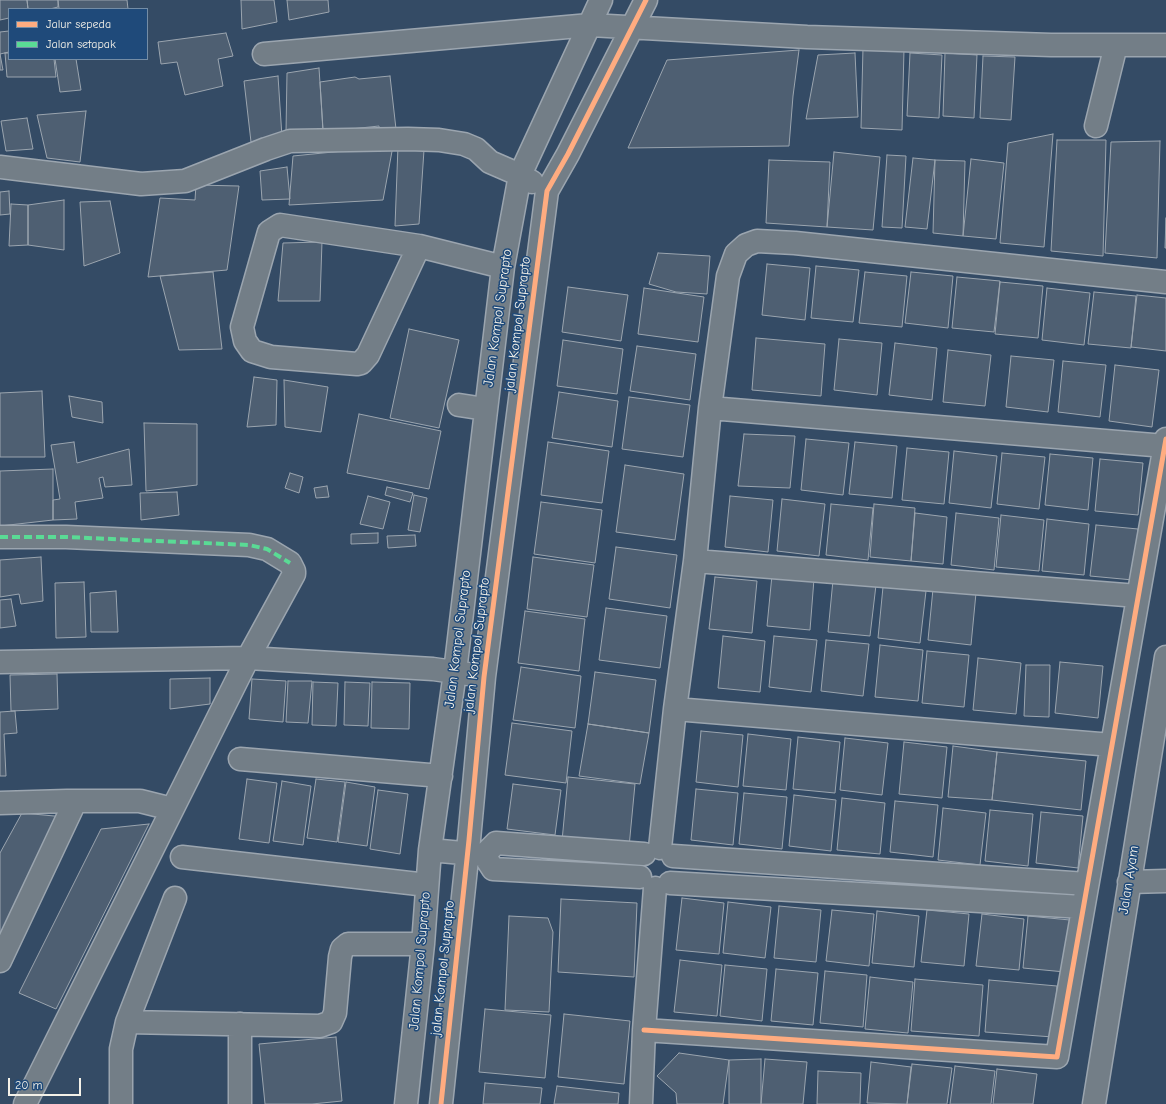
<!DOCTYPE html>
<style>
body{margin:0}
#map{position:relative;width:1166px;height:1104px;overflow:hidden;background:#344b65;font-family:"Comic Neue",sans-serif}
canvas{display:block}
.legend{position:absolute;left:8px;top:8px;width:140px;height:52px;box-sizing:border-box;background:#1f4a7a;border:1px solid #748da6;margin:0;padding:5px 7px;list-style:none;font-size:12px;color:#f4f1e8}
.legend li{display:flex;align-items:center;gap:8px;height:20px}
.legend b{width:20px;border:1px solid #748da6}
.scale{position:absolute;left:8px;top:1078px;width:73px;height:18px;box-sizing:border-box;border:2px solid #f4f1e8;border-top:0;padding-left:5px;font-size:12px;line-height:14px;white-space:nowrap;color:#f4f1e8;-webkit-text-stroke:3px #1f4a7a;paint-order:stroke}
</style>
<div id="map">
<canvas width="1166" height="1104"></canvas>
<ul class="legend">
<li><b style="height:5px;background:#ffac80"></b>Jalur sepeda</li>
<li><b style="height:5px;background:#5adb95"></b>Jalan setapak</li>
</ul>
<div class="scale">20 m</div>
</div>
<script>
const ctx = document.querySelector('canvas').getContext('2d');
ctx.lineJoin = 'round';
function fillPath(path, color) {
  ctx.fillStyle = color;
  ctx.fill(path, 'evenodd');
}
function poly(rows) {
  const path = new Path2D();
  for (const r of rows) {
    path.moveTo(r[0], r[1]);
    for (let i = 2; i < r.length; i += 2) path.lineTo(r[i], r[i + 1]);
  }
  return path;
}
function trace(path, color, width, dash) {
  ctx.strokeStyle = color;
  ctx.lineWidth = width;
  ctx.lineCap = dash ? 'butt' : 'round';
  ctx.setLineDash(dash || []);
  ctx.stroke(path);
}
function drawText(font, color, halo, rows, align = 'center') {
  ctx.font = font + ' "Comic Neue",sans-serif';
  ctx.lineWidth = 3;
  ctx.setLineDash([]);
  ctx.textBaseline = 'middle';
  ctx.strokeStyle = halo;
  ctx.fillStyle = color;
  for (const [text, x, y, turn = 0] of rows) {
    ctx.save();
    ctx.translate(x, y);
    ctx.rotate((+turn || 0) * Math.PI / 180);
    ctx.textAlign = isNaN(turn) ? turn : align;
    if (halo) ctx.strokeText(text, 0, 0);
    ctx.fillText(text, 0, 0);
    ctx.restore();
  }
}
const building = poly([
 [0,0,27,0,28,9,9,9,9,18,0,20,0,0],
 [27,0,58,0,58,7,50,9,28,9,27,0],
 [58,0,127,0,128,9,59,9,58,0],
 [241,0,274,0,277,22,242,29,241,0],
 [287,0,328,0,329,12,289,20,287,0],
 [9,31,9,52,0,54,3,70,0,70,0,32,9,31],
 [226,33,233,56,218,59,223,86,185,95,177,62,161,64,158,42,226,33],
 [863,48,904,49,902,130,861,128,863,48],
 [799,50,793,96,789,146,628,148,667,60,799,50],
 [5,53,9,53,9,59,54,59,56,77,7,77,5,53],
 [855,53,858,117,806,119,818,55,855,53],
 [910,53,942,55,939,118,907,116,910,53],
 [945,53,977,55,974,118,943,116,945,53],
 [983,56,1015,57,1011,120,980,118,983,56],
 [55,59,76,59,81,90,60,92,55,59],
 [319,68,323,129,286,132,287,73,319,68],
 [278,76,282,137,251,142,244,81,278,76],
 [390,76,396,129,379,139,379,126,323,132,320,82,355,77,359,79,390,76],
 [86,111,80,162,47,158,37,115,86,111],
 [27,118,33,149,6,151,1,121,27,118],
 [1053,134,1044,247,1000,243,1008,143,1053,134],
 [1057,140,1106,140,1103,256,1051,251,1057,140],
 [1160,141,1157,258,1105,253,1111,142,1160,141],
 [393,146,383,200,289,205,293,156,393,146],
 [398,146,424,150,419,224,395,226,398,146],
 [834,152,880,157,873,230,827,227,834,152],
 [887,155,906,156,902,228,882,227,887,155],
 [913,158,935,160,927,229,905,227,913,158],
 [971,159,1004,163,996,239,963,236,971,159],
 [769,160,830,162,827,227,766,223,769,160],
 [935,160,965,161,963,236,933,233,935,160],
 [287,167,290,199,262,200,260,171,287,167],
 [196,185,239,186,227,270,148,277,160,198,195,200,196,185],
 [9,191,10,214,0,215,0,192,9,191],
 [64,200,64,250,28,245,28,205,64,200],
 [110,201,120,253,84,266,80,202,110,201],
 [11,204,28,205,28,245,9,246,11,204],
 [1166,218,1166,248,1165,248,1166,218],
 [322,242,320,301,278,301,283,243,322,242],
 [658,253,710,256,707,294,676,292,649,284,658,253],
 [767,264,810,268,805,320,762,315,767,264],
 [816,266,859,270,853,322,811,318,816,266],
 [213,272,222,349,179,350,160,276,213,272],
 [865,272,907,276,902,327,859,323,865,272],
 [911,272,953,276,948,328,905,323,911,272],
 [957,277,1000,281,994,332,952,328,957,277],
 [1000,282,1043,286,1038,338,995,334,1000,282],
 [568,287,628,295,621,341,562,332,568,287],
 [644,288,704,297,698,342,638,334,644,288],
 [1047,288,1090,293,1084,345,1042,340,1047,288],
 [1094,292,1136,296,1131,348,1088,344,1094,292],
 [1137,295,1166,298,1166,351,1131,347,1137,295],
 [409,329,459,340,439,428,390,418,409,329],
 [756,338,825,344,821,396,752,390,756,338],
 [839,339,882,343,877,395,834,390,839,339],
 [563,340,623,349,617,394,557,386,563,340],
 [895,343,937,348,932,400,889,395,895,343],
 [637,346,696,354,690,400,630,391,637,346],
 [948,350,991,355,985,406,943,402,948,350],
 [1011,356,1054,360,1048,412,1006,407,1011,356],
 [1063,361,1106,365,1100,417,1058,412,1063,361],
 [1115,365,1159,370,1152,427,1109,421,1115,365],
 [254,377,277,380,276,425,247,427,254,377],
 [284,380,328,387,321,432,285,427,284,380],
 [42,391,45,457,0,457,0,393,42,391],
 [559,392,618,401,612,447,552,438,559,392],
 [69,396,102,402,103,423,72,417,69,396],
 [629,397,690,405,683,457,622,449,629,397],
 [359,414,441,431,429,489,347,473,359,414],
 [144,423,197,424,197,485,146,491,144,423],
 [744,434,795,436,790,488,738,486,744,434],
 [806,439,849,443,843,495,801,490,806,439],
 [74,442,77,463,129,449,132,485,105,487,103,477,99,478,103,498,75,502,77,519,53,520,53,500,60,499,51,445,74,442],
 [548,442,609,451,602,503,541,495,548,442],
 [855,442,897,446,892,498,849,494,855,442],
 [907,448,949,452,944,504,902,500,907,448],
 [954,451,997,456,991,508,949,503,954,451],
 [1002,453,1045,457,1039,509,997,504,1002,453],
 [1050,454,1093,458,1088,510,1045,505,1050,454],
 [1100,459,1143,463,1138,515,1095,511,1100,459],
 [625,465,684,474,675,540,616,532,625,465],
 [53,469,53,520,0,526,0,471,53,469],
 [290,473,303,477,299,493,285,488,290,473],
 [327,486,329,497,316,498,314,488,327,486],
 [387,487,413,493,410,502,385,495,387,487],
 [177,492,179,515,141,520,140,493,177,492],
 [414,495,427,498,420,532,408,530,414,495],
 [368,496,390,502,383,529,360,524,368,496],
 [730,496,773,500,768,552,725,547,730,496],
 [782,499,825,504,819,556,777,551,782,499],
 [541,502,602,510,595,563,534,554,541,502],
 [831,504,873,508,868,560,826,555,831,504],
 [874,504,915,508,911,561,870,557,874,504],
 [915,513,947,517,943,564,911,561,915,513],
 [956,513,999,518,994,570,951,565,956,513],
 [1001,515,1044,520,1039,571,996,567,1001,515],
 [1047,519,1089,524,1084,575,1042,571,1047,519],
 [1096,525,1138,529,1133,580,1090,576,1096,525],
 [378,533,378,543,351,544,351,534,378,533],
 [415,535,416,546,388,548,387,536,415,535],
 [616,547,677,555,670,608,609,599,616,547],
 [41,557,43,601,21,604,19,594,0,597,0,560,41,557],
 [533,557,594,565,587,617,527,609,533,557],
 [772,575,814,579,810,630,767,626,772,575],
 [715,577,757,581,752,633,709,629,715,577],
 [833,580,876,585,870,636,828,632,833,580],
 [84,582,86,637,56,638,55,583,84,582],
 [883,587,926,591,920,643,878,638,883,587],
 [933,589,976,593,971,645,928,640,933,589],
 [116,591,118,632,91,632,90,593,116,591],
 [11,599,16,626,0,628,0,600,11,599],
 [606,608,667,616,660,668,599,660,606,608],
 [525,611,585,619,579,671,518,663,525,611],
 [723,636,765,641,760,692,718,688,723,636],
 [774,636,817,640,811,692,769,687,774,636],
 [826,640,869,644,863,696,821,691,826,640],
 [880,645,923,650,918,701,875,697,880,645],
 [927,651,969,655,964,707,922,703,927,651],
 [978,658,1021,663,1016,714,973,710,978,658],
 [1060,662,1103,666,1098,718,1055,713,1060,662],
 [1026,665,1050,665,1049,717,1024,716,1026,665],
 [521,667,581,676,575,728,513,720,521,667],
 [595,672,656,680,649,733,588,724,595,672],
 [57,674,58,709,11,711,10,675,57,674],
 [210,678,210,704,170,709,170,679,210,678],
 [252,679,286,681,283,722,249,719,252,679],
 [288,681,312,681,308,723,286,722,288,681],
 [313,682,338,683,336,726,312,725,313,682],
 [345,682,370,683,368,726,344,725,345,682],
 [372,682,410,683,409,729,371,728,372,682],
 [15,711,17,733,4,734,6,776,0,776,0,712,15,711],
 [512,723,572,731,566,783,505,775,512,723],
 [588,724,649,733,640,784,579,776,588,724],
 [701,731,743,735,738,787,696,782,701,731],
 [748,734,791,739,786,790,743,786,748,734],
 [798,737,840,742,835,793,793,789,798,737],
 [845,738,888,743,882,795,840,790,845,738],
 [904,742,947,747,942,798,899,794,904,742],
 [953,746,997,752,992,800,948,797,953,746],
 [997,752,1086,761,1081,810,992,800,997,752],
 [568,777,635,784,629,847,562,841,568,777],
 [247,779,277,783,269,843,239,839,247,779],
 [316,779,345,782,337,842,307,838,316,779],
 [282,781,311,786,303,845,273,841,282,781],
 [346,782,375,787,367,846,338,842,346,782],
 [513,784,561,790,555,835,507,829,513,784],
 [696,789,738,793,733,845,691,840,696,789],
 [378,790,408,794,400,854,370,849,378,790],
 [744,793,787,797,782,849,739,844,744,793],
 [794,795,836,800,831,851,789,846,794,795],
 [842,798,885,803,880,854,837,850,842,798],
 [895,801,938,805,933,857,890,852,895,801],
 [943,808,986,813,980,865,938,860,943,808],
 [990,810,1033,814,1028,866,985,861,990,810],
 [1041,812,1083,816,1078,868,1036,863,1041,812],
 [22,813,65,817,0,940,0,853,22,813],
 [149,824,56,1009,19,993,101,829,149,824],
 [682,898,724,903,719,954,676,950,682,898],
 [561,899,637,903,634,977,558,972,561,899],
 [728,902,771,907,765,958,723,953,728,902],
 [779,906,821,910,816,962,774,958,779,906],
 [832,910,874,914,869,966,826,961,832,910],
 [927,910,969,914,964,966,921,962,927,910],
 [877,911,919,916,914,967,872,963,877,911],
 [982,914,1024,919,1019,970,976,966,982,914],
 [509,916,548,918,553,932,549,1012,505,1010,509,916],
 [1028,916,1070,920,1065,972,1023,968,1028,916],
 [680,960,722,965,717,1016,674,1012,680,960],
 [725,965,767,969,762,1021,720,1016,725,965],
 [776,969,818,973,813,1025,771,1021,776,969],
 [825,971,867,975,863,1027,820,1023,825,971],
 [870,977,913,982,908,1033,865,1029,870,977],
 [915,979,983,985,979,1036,911,1031,915,979],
 [989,980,1057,986,1053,1037,985,1032,989,980],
 [485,1009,551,1015,545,1078,479,1072,485,1009],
 [564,1014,630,1021,624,1084,558,1077,564,1014],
 [336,1037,342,1101,312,1104,265,1104,259,1044,336,1037],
 [679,1053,729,1060,723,1104,677,1104,676,1093,657,1076,679,1053],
 [761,1059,761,1104,729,1104,729,1060,761,1059],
 [765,1059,807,1062,803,1104,761,1104,765,1059],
 [871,1062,911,1067,907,1104,867,1103,871,1062],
 [912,1064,952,1068,947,1104,907,1104,912,1064],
 [955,1066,995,1071,991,1104,950,1104,955,1066],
 [997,1069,1037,1074,1033,1104,993,1104,997,1069],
 [818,1071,861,1073,860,1104,817,1104,818,1071],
 [485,1083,542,1088,540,1104,483,1104,485,1083],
 [557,1086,619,1093,618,1104,554,1104,557,1086]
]);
fillPath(building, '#4e5f72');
trace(building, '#9ba5af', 1);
const minor = poly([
 [264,54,590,25,807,37,1051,45,1166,45],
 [1096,126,1116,45],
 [0,167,141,184,185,181,266,149,290,141,408,139,439,140,464,144,476,149,490,162,520,175,532,182],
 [419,246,368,355,361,363,357,364,271,357,252,351,245,341,242,327,269,232,280,225,419,246,503,267],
 [459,405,485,409],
 [710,408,1165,446],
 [0,537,66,537,249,545,267,549,290,563,294,571,294,574,248,658,25,1104],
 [695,561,1138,596],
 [0,662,248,658,433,669,468,674],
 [675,709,1112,745],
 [240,759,441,776],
 [0,803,67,801,140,801,172,809],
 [660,848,675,709,695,561,710,408,728,276,736,254,746,245,757,241,795,243,1166,282],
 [430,850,484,855,496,843,644,854],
 [484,855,493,869,640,877],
 [673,856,1087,884],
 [182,857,427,885],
 [1129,882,1166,881],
 [670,883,1083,907],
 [0,961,75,802],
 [127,1022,175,898],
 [240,1024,240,1104],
 [644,1030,1057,1057,1166,439],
 [121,1104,121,1049,127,1022,320,1026,331,1022,335,1013,340,957,342,949,348,944,423,944],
 [406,1104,423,944,430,850,455,672,503,267,520,175,601,0],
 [441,1104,469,840,484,677,547,191,568,154,646,0],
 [641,1104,644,1030,655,888],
 [1094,1104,1166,657]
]);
trace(minor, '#9ba5af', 25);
trace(minor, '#737e87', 22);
trace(poly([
 [0,537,66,537,249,545,267,549,290,563]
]), '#5adb95', 4, [8, 4]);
trace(poly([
 [644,1030,1057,1057,1166,439],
 [441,1104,469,840,484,677,547,191,568,154,646,0]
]), '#ffac80', 5);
drawText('14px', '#f4f1e8', '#1f4a7a', [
 ["Jalan Kompol Suprapto",498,318,-82],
 ["jalan Kompol Suprapto",518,324,-83],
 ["Jalan Kompol Suprapto",458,639,-83],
 ["jalan Kompol Suprapto",477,645,-83],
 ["Jalan Ayam",1129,880,-81],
 ["Jalan Kompol Suprapto",420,961,-85],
 ["jalan Kompol Suprapto",443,968,-84]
]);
</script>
